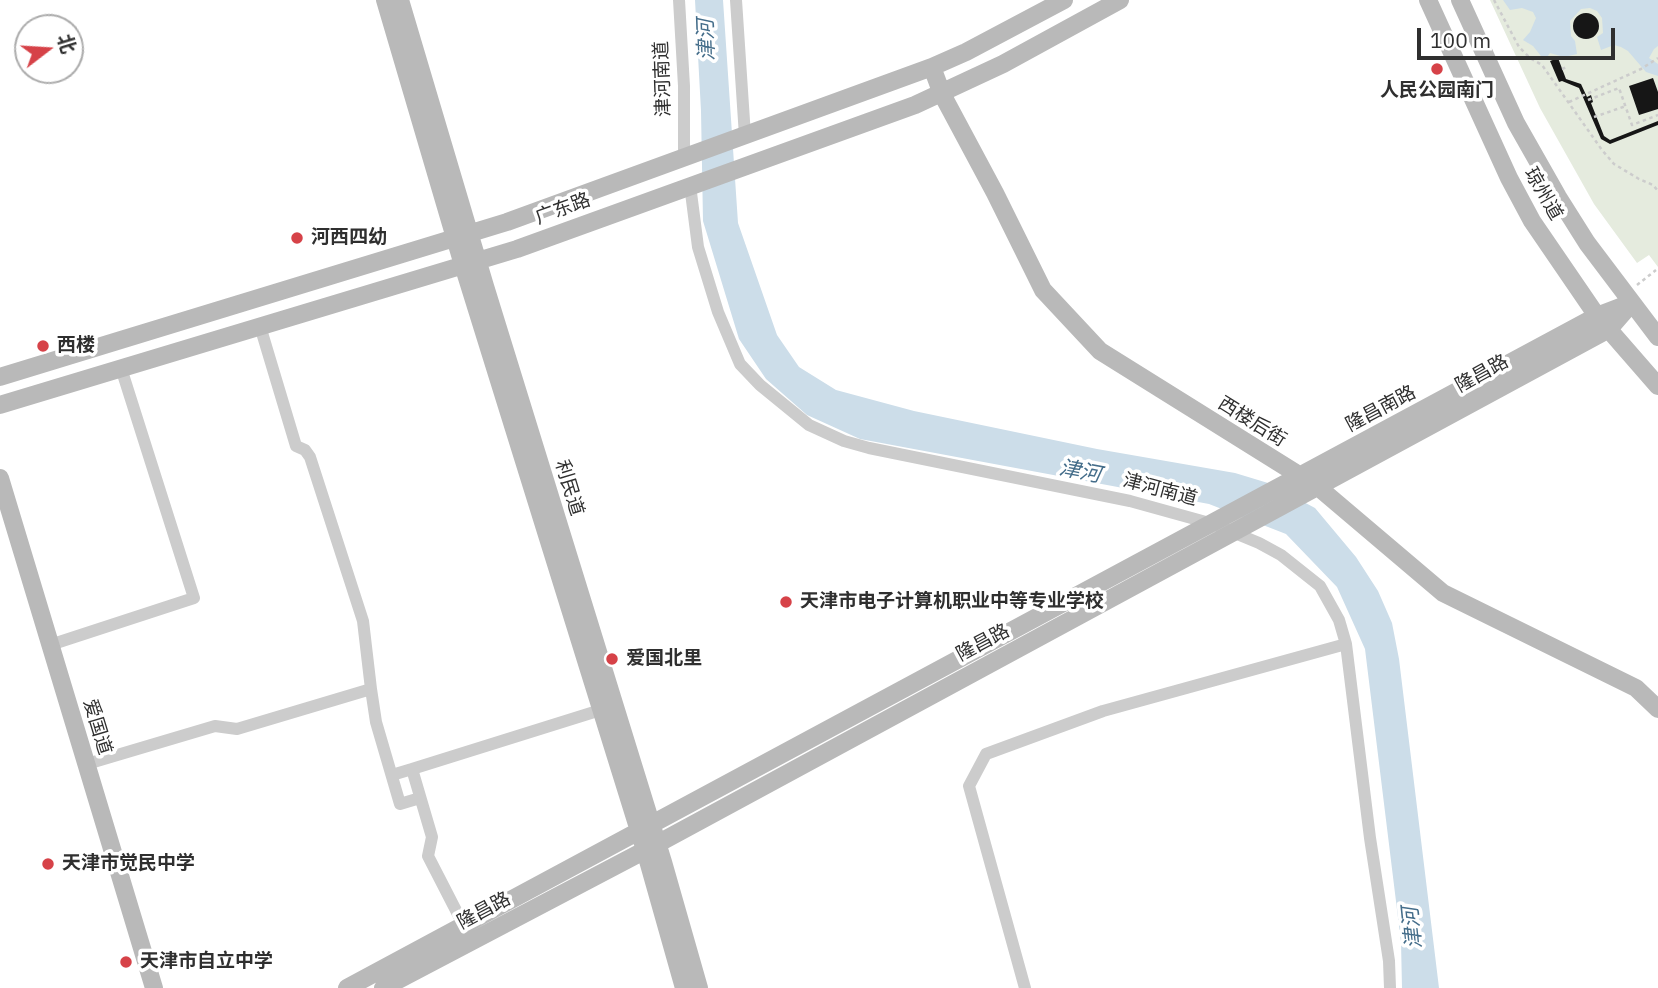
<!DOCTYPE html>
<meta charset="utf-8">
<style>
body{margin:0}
#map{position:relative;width:1658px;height:988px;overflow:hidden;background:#fff;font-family:"IBM Plex Sans","Noto Sans SC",sans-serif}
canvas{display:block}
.north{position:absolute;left:14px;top:14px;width:70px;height:70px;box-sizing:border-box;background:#fff;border:2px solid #acacac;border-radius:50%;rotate:73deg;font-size:19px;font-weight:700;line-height:28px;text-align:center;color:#2f2f2f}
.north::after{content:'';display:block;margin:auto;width:24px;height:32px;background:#d64248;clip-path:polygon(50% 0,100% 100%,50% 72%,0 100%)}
.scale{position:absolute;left:1417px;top:28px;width:198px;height:32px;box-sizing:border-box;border:4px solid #2f2f2f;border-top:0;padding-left:9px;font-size:21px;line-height:24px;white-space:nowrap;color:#2f2f2f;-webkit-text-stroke:5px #fff;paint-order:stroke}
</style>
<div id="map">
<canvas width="1658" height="988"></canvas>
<div class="north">北</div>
<div class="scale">100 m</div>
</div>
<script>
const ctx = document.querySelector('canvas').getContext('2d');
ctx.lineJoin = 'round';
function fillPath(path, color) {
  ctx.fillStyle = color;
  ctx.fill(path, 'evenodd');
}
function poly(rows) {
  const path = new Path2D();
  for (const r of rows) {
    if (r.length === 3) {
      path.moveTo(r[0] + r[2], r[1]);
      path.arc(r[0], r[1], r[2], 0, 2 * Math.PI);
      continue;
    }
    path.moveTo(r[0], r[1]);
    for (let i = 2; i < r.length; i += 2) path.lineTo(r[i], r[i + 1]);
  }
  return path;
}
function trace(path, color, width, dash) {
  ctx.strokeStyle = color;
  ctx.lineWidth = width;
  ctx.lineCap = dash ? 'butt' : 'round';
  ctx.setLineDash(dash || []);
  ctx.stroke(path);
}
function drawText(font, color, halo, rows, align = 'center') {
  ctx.font = font + ' "IBM Plex Sans","Noto Sans SC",sans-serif';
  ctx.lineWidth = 7;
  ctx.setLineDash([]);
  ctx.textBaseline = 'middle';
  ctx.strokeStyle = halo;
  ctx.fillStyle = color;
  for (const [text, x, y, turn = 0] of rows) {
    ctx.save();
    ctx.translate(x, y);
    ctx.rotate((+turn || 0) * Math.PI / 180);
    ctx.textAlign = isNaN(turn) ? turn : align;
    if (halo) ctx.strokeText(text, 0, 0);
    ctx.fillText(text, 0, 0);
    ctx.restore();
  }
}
fillPath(poly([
 [1490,0,1658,0,1658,267,1649,255,1637,263,1594,204,1540,108]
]), '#e5ebde');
fillPath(poly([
 [695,0,723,0,738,223,777,335,799,367,836,390,914,411,1097,449,1235,473,1268,483,1315,508,1356,557,1378,591,1392,623,1399,659,1439,988,1402,988,1401,942,1365,649,1337,587,1286,534,1209,504,860,439,807,415,766,379,739,339,703,221,701,111],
 [1503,0,1658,0,1658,46,1654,49,1649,58,1658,64,1658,76,1646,72,1628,51,1621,47,1614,45,1601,50,1597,37,1603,33,1602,18,1597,11,1590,8,1581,9,1570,21,1571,36,1575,41,1577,54,1564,57,1550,53,1547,57,1541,56,1533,46,1523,40,1530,32,1536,18,1533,12,1522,8,1510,10]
]), '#ccdde9');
fillPath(poly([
 [1586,26,13],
 [1558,58,1566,79,1581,84,1587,97,1591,95,1593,102,1591,103,1604,136,1610,140,1658,121,1658,125,1610,144,1601,139,1579,88,1562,81,1559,82,1550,61],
 [1653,78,1658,92,1658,109,1639,115,1629,86]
]), '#161616');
trace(poly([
 [1494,0,1519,47,1530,58,1542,65,1602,150,1614,164,1639,179,1653,185,1658,191],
 [1562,69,1567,67],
 [1588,100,1619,88,1632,125,1658,115],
 [1569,102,1641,69,1658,58],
 [1594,117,1626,106],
 [1637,285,1656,270]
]), '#ccc', 2.5, [3.5, 3.5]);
trace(poly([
 [679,0,684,86,684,157],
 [736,0,745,136],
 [690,185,698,247,718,312,740,364,760,385,809,425,844,441,869,448,1130,501,1213,524,1259,543,1281,555,1320,586,1339,620,1346,644,1370,838,1389,961,1390,988],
 [50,645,194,598,121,368],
 [371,689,376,722,400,804,420,798],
 [87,764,215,726,237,729,371,689,363,621,310,457,305,450,296,446,260,326],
 [412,769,607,708],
 [392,775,412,769,432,837,428,856,464,926],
 [1025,988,969,786,986,754,1103,711,1346,644]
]), '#ccc', 12);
trace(poly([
 [385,0,463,265,645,850,684,988],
 [400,0,485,286,663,862,699,988],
 [1428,0,1509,178,1532,221,1597,316,1658,386],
 [1460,0,1516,123,1558,197,1587,243,1658,337],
 [932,67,942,94,995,193,1043,290,1100,351,1318,487,1443,593,1636,688,1658,709],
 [0,377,507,222,932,67,966,52,1064,0],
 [0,405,517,249,915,105,1003,64,1120,0],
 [0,478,154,988],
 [347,988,1597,316,1631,303],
 [383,988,657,844,1609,329,1629,306]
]), '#b9b9b9', 18);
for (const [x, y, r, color] of [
 [1437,69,7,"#d64248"],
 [297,238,7,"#d64248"],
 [43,346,7,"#d64248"],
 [786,602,7,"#d64248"],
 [612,659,7,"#d64248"],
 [48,864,7,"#d64248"],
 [126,962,7,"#d64248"]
]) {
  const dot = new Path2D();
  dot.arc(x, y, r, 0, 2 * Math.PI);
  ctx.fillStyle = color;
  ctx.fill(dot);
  trace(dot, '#fff', 2.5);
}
drawText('19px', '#2f2f2f', '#fff', [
 ["津河南道",663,79,-92],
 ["琼州道",1543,194,60],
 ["广东路",563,209,-20],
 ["隆昌路",1482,374,-29],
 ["隆昌南路",1381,409,-28],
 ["西楼后街",1252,422,32],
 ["利民道",569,488,73],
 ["津河南道",1160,490,15],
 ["隆昌路",983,643,-28],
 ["爱国道",97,727,73],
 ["隆昌路",484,911,-28]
]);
drawText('bold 19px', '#2f2f2f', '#fff', [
 ["人民公园南门",1437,91,"center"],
 ["河西四幼",311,238],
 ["西楼",57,346],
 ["天津市电子计算机职业中等专业学校",800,602],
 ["爱国北里",626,659],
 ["天津市觉民中学",62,864],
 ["天津市自立中学",140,962]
], 'left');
drawText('italic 21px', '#446d8a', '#fff', [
 ["津河",707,40,-92],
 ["津河",1080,472,11],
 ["津河",1413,928,-96]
]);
</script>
